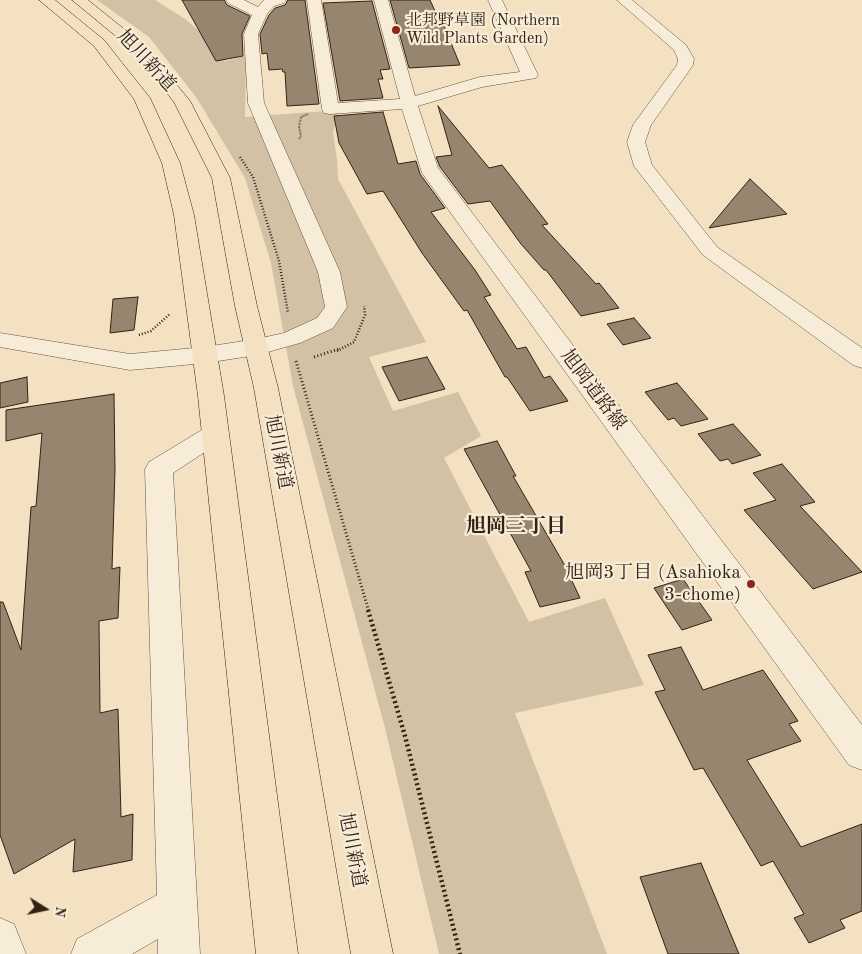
<!DOCTYPE html>
<meta charset="utf-8">
<style>
body{margin:0}
#map{position:relative;width:862px;height:954px;overflow:hidden;background:#f3e1c1;font-family:"Old Standard TT",serif}
canvas{display:block}
.north{position:absolute;left:20px;top:884px;width:50px;height:50px;-webkit-text-stroke:4px #f7ecd7;paint-order:stroke;rotate:100deg;font-size:14px;font-weight:700;line-height:20px;text-align:center;color:#322216}
.north::after{content:'';display:block;margin:auto;width:18px;height:22px;background:#322216;clip-path:polygon(50% 0,100% 100%,50% 72%,0 100%)}
</style>
<div id="map">
<canvas width="862" height="954"></canvas>
<div class="north">N</div>
</div>
<script>
const ctx = document.querySelector('canvas').getContext('2d');
ctx.lineJoin = 'round';
function fillPath(path, color) {
  ctx.fillStyle = color;
  ctx.fill(path, 'evenodd');
}
function poly(rows) {
  const path = new Path2D();
  for (const r of rows) {
    path.moveTo(r[0], r[1]);
    for (let i = 2; i < r.length; i += 2) path.lineTo(r[i], r[i + 1]);
  }
  return path;
}
function trace(path, color, width, dash) {
  ctx.strokeStyle = color;
  ctx.lineWidth = width;
  ctx.lineCap = dash ? 'butt' : 'round';
  ctx.setLineDash(dash || []);
  ctx.stroke(path);
}
function drawText(font, color, halo, rows, align = 'center') {
  ctx.font = font + ' "Old Standard TT","Noto Serif JP",serif';
  ctx.lineWidth = 4.5;
  ctx.setLineDash([]);
  ctx.textBaseline = 'middle';
  ctx.strokeStyle = halo;
  ctx.fillStyle = color;
  for (const [text, x, y, turn = 0] of rows) {
    ctx.save();
    ctx.translate(x, y);
    ctx.rotate((+turn || 0) * Math.PI / 180);
    ctx.textAlign = isNaN(turn) ? turn : align;
    if (halo) ctx.strokeText(text, 0, 0);
    ctx.fillText(text, 0, 0);
    ctx.restore();
  }
}
fillPath(poly([
 [97,0,155,0,185,19,214,44,225,61,246,56,245,117,339,110,333,133,337,159,338,179,426,342,369,357,393,411,458,392,481,436,444,458,529,622,605,598,644,685,515,713,607,954,439,954,385,728,293,386,271,263,245,178,196,97,149,37]
]), '#d2c1a4');
const building = poly([
 [182,0,224,0,227,5,250,16,242,34,243,56,216,61,182,0],
 [288,0,305,0,319,104,287,106,285,72,283,72,282,69,269,70,267,53,262,54,260,34,269,15,275,8,285,5,288,0],
 [390,0,430,0,435,11,438,11,460,65,409,68,390,0],
 [372,1,390,69,380,70,383,79,378,79,383,98,340,101,323,3,372,1],
 [438,106,489,168,502,165,548,224,542,225,596,284,599,283,619,308,581,316,546,270,544,270,521,244,490,201,468,204,440,167,436,157,452,155,438,106],
 [383,112,398,164,416,161,420,174,445,208,431,212,475,270,491,295,484,297,517,349,526,347,544,378,550,376,568,401,530,411,507,377,505,377,467,310,464,311,422,253,383,191,367,194,339,143,334,116,383,112],
 [750,179,787,214,709,228,733,199,750,179],
 [138,297,134,330,110,333,113,299,138,297],
 [634,318,651,338,623,345,607,324,634,318],
 [427,357,445,389,399,401,382,367,427,357],
 [27,377,28,402,0,408,0,383,27,377],
 [677,383,708,419,681,426,674,418,668,420,645,392,677,383],
 [114,394,115,470,112,569,120,567,118,618,99,621,100,713,118,709,121,817,133,814,132,860,73,872,75,839,14,874,0,835,0,602,3,602,21,650,31,507,36,506,42,433,6,441,6,410,114,394],
 [733,424,761,455,732,464,728,459,720,461,698,434,733,424],
 [497,441,516,476,513,476,564,564,580,598,540,607,525,572,531,571,464,449,497,441],
 [782,464,815,502,800,506,862,572,813,589,744,510,776,500,753,473,782,464],
 [683,579,712,620,682,630,654,588,683,579],
 [681,647,703,690,763,670,798,721,789,724,801,741,747,760,801,847,862,824,862,911,840,920,845,928,809,943,794,918,804,914,773,861,761,866,703,768,694,770,655,692,665,690,648,655,681,647],
 [701,863,739,954,668,954,640,877,701,863]
]);
fillPath(building, '#96856f');
trace(building, '#322216', 1);
const street = poly([
 [226,0,244,0,258,7,264,0,286,0,284,3,274,6,267,14,258,34,264,103,340,272,347,307,333,328,300,343,257,355,205,363,130,370,0,347,0,333,130,354,205,347,257,339,284,333,317,318,325,307,318,272,248,103,244,34,252,15,228,3,226,0],
 [307,0,321,0,338,103,400,99,374,0,388,0,415,96,480,77,520,72,488,0,502,0,538,75,536,78,482,87,418,106,438,168,862,725,862,770,849,765,422,173,402,109,330,114,324,113,322,109,307,0],
 [617,0,632,0,686,45,694,59,693,65,651,125,645,142,652,165,717,247,862,348,862,368,853,365,703,255,634,166,627,142,633,125,677,65,678,59,674,50,617,0],
 [214,425,223,428,227,434,223,440,173,473,200,954,158,954,158,939,132,954,71,954,77,939,157,895,145,469,149,462,205,428,214,425],
 [0,918,14,924,26,954,0,954,0,918]
]);
const highway = poly([
 [39,0,55,0,104,40,150,98,180,163,194,215,224,396,298,954,256,954,198,396,174,215,162,163,134,99,94,46,39,0],
 [72,0,88,0,144,45,190,101,230,178,257,306,278,388,393,954,351,954,254,388,235,306,212,178,174,102,134,51,72,0]
]);
trace(street, '#625241', 1);
trace(highway, '#322216', 1);
trace(poly([
 [299,139,301,136,299,127,301,117,308,114]
]), '#322216', 2, [0.5, 1]);
trace(poly([
 [240,157,253,177,279,261,288,313],
 [139,335,151,331,170,314],
 [337,351,354,342,365,315,364,306]
]), '#322216', 2.5, [1, 2]);
trace(poly([
 [314,357,339,349],
 [296,361,369,612]
]), '#322216', 3, [1, 2.5]);
trace(poly([
 [368,610,405,736,460,954]
]), '#322216', 4.5, [2, 3]);
fillPath(street, '#f7ecd7');
fillPath(highway, '#f3e1c1');
for (const [x, y, r, color] of [
 [396,30,5,"#8f2418"],
 [751,584,5,"#8f2418"]
]) {
  const dot = new Path2D();
  dot.arc(x, y, r, 0, 2 * Math.PI);
  ctx.fillStyle = color;
  ctx.fill(dot);
  trace(dot, '#f7ecd7', 2);
}
drawText('16px', '#322216', '#f7ecd7', [
 ["北邦野草園 (Northern",406,21],
 ["Wild Plants Garden)",406,39]
], 'left');
drawText('19px', '#322216', '#f7ecd7', [
 ["旭川新道",146,61,47],
 ["旭岡道路線",593,390,53],
 ["旭川新道",278,452,79],
 ["旭川新道",352,850,79]
]);
drawText('19px', '#322216', '#f7ecd7', [
 ["旭岡3丁目 (Asahioka",741,573],
 ["3-chome)",741,595]
], 'right');
drawText('bold 20px', '#322216', '#f7ecd7', [
 ["旭岡三丁目",516,527]
]);
</script>
